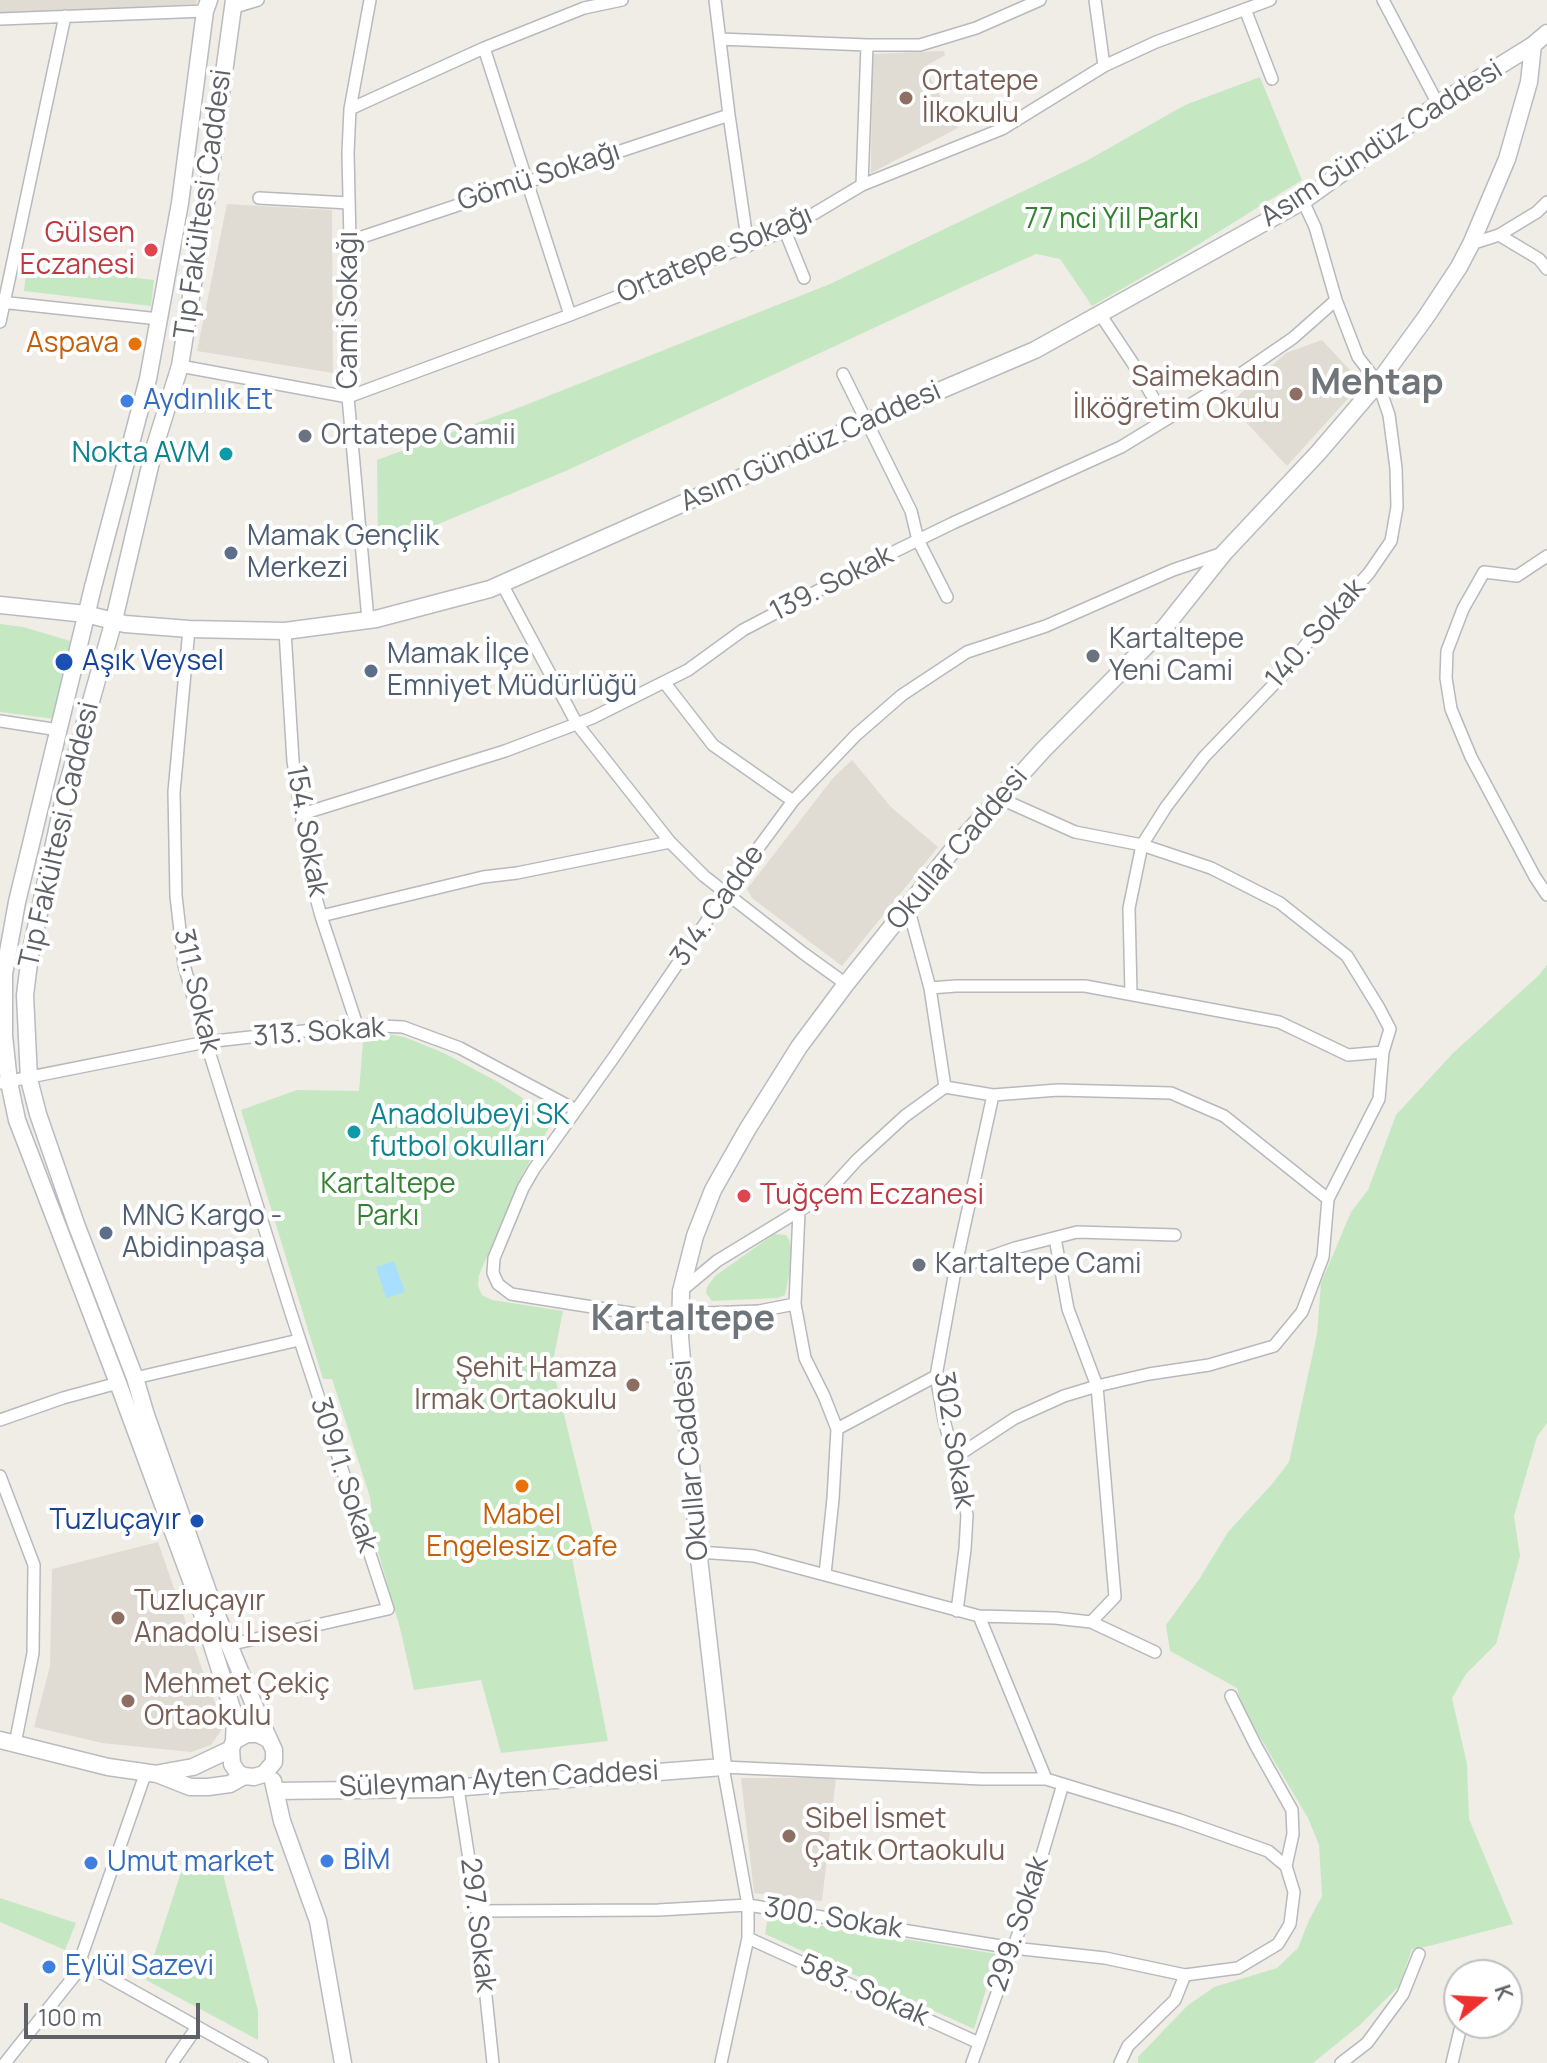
<!DOCTYPE html>
<meta charset="utf-8">
<style>
body{margin:0}
#map{position:relative;width:1547px;height:2063px;overflow:hidden;background:#f0ede6;font-family:Manrope,sans-serif}
canvas{display:block}
.north{position:absolute;left:1443px;top:1959px;width:80px;height:80px;box-sizing:border-box;background:#fff;border:2px solid #bfc0c2;border-radius:50%;rotate:72deg;font-size:22px;font-weight:700;line-height:32px;text-align:center;color:#5e6267}
.north::after{content:'';display:block;margin:auto;width:28px;height:36px;background:#ee312f;clip-path:polygon(50% 0,100% 100%,50% 72%,0 100%)}
.scale{position:absolute;left:24px;top:2003px;width:176px;height:36px;box-sizing:border-box;border:4px solid #5e6267;border-top:0;padding-left:10px;font-size:24px;line-height:28px;white-space:nowrap;color:#5e6267;-webkit-text-stroke:6px #fff;paint-order:stroke}
</style>
<div id="map">
<canvas width="1547" height="2063"></canvas>
<div class="north">K</div>
<div class="scale">100 m</div>
</div>
<script>
const ctx = document.querySelector('canvas').getContext('2d');
ctx.lineJoin = 'round';
function fillPath(path, color) {
  ctx.fillStyle = color;
  ctx.fill(path, 'evenodd');
}
function poly(rows) {
  const path = new Path2D();
  for (const r of rows) {
    path.moveTo(r[0], r[1]);
    for (let i = 2; i < r.length; i += 2) path.lineTo(r[i], r[i + 1]);
  }
  return path;
}
function trace(path, color, width, dash) {
  ctx.strokeStyle = color;
  ctx.lineWidth = width;
  ctx.lineCap = dash ? 'butt' : 'round';
  ctx.setLineDash(dash || []);
  ctx.stroke(path);
}
function drawText(font, color, halo, rows, align = 'center') {
  ctx.font = font + ' Manrope,sans-serif';
  ctx.lineWidth = 8;
  ctx.setLineDash([]);
  ctx.textBaseline = 'middle';
  ctx.strokeStyle = halo;
  ctx.fillStyle = color;
  for (const [text, x, y, turn = 0] of rows) {
    ctx.save();
    ctx.translate(x, y);
    ctx.rotate((+turn || 0) * Math.PI / 180);
    ctx.textAlign = isNaN(turn) ? turn : align;
    if (halo) ctx.strokeText(text, 0, 0);
    ctx.fillText(text, 0, 0);
    ctx.restore();
  }
}
fillPath(poly([
 [0,0,197,0,196,4,0,14],
 [944,51,945,55,924,67,958,128,871,173,872,54],
 [227,204,332,210,333,373,197,351],
 [1322,340,1362,383,1287,466,1229,404,1286,353],
 [852,760,891,807,938,847,842,966,752,898,747,889,833,778],
 [158,1542,210,1692,219,1710,222,1729,211,1745,191,1752,102,1743,34,1727,50,1666,52,1569],
 [741,1778,836,1778,822,1901,754,1893]
]), '#e0dcd4');
fillPath(poly([
 [1260,77,1302,180,1183,254,1092,306,1060,259,1036,254,960,288,568,470,429,528,378,540,377,460,523,406,830,284,1088,160,1185,105],
 [27,265,154,280,151,306,24,291],
 [0,624,23,627,74,642,55,719,0,712],
 [1547,965,1547,1423,1537,1437,1514,1516,1520,1556,1496,1644,1466,1674,1452,1698,1467,1764,1469,1819,1513,1924,1429,1946,1412,1949,1399,1986,1360,2025,1313,2063,1138,2063,1138,2057,1187,2006,1214,1987,1277,1968,1298,1948,1309,1920,1322,1896,1319,1845,1308,1818,1242,1707,1237,1688,1170,1651,1166,1625,1200,1578,1228,1532,1273,1483,1289,1462,1317,1334,1321,1283,1351,1212,1368,1190,1396,1115,1453,1053,1538,976],
 [364,1029,404,1037,444,1053,498,1082,550,1116,550,1126,523,1173,479,1275,478,1286,482,1295,492,1300,563,1311,552,1366,598,1553,572,1558,608,1741,501,1753,481,1680,414,1690,400,1628,366,1510,371,1506,370,1497,332,1379,323,1379,241,1110,297,1090,359,1091],
 [774,1234,786,1235,789,1240,793,1257,785,1295,777,1298,712,1301,706,1293,707,1287,715,1276],
 [185,1860,221,1866,258,2011,258,2040,146,1980],
 [0,1898,76,1923,65,1950,0,1922],
 [768,1917,997,1954,974,2029,765,1934]
]), '#c5e8c3');
fillPath(poly([
 [394,1261,405,1292,386,1298,376,1267]
]), '#a8dfff');
const street = poly([
 [715,0,729,115,748,246],
 [1095,0,1104,66],
 [1383,0,1438,104],
 [232,8,258,0],
 [1245,9,1272,79],
 [0,19,205,11],
 [720,39,867,45,920,45,976,28,1040,0],
 [484,48,570,315],
 [350,109,484,48,584,8,622,0],
 [862,185,867,45],
 [259,198,349,203],
 [785,231,804,278],
 [1499,235,1539,259,1547,269],
 [350,241,729,115],
 [1471,244,1499,235,1537,212,1547,202],
 [0,302,159,319],
 [1100,314,1132,362,1166,419],
 [0,322,65,16],
 [180,366,348,397,570,315,785,231,862,185,1002,129,1104,66,1156,42,1270,0],
 [843,374,911,511,918,540,947,597],
 [1547,556,1517,576,1484,572,1463,609,1447,651,1446,678,1451,709,1471,757,1535,877,1547,895],
 [502,584,577,724,670,842],
 [368,620,348,397,350,241,348,153,350,109,370,0],
 [189,629,174,792,176,896,184,965,206,1042,290,1310,388,1609,228,1645],
 [285,631,293,761,311,879,321,916,357,1025],
 [664,682,713,745,793,801],
 [0,721,59,730],
 [302,814,505,751,592,718,688,670,743,630,865,566,953,523,1121,447,1242,373,1293,338,1336,300],
 [908,907,930,988,945,1087],
 [321,916,483,877,517,873,670,842,704,876,803,953,846,984],
 [930,988,956,986,1085,986,1279,1022,1348,1055,1383,1052,1390,1029,1379,1008,1347,956,1280,903,1211,868,1142,845,1075,832,999,798],
 [1131,994,1129,908,1142,845,1166,807,1204,757,1279,679,1315,633,1369,573,1391,541,1397,507,1396,468,1389,415,1378,383,1358,357,1336,300,1315,227,1303,201],
 [0,1083,206,1042,357,1025,403,1027,460,1048,576,1110],
 [799,1211,795,1304,805,1358,824,1396,837,1429,833,1499,825,1574],
 [1055,1238,1068,1309,1097,1386,1115,1597,1091,1622],
 [955,1269,1015,1248,1077,1232,1175,1235],
 [681,1291,717,1261,825,1195,857,1160,905,1116,945,1087,993,1095,1058,1090,1171,1093,1224,1116,1328,1199],
 [680,1314,759,1311,795,1304],
 [680,1321,511,1294,498,1284,493,1273,494,1258,523,1188,534,1169,614,1057,736,878,793,801,856,735,902,695,967,652,1046,626,1173,570,1223,553],
 [135,1378,299,1340],
 [0,1420,63,1398,118,1383],
 [837,1429,936,1376],
 [954,1458,1015,1418,1064,1396,1097,1386,1149,1374,1209,1365,1274,1346,1302,1312,1323,1257,1328,1199,1379,1099,1383,1052],
 [0,1476,34,1565,33,1653,15,1744],
 [699,1552,754,1556,979,1616,1055,1618,1091,1622,1155,1652],
 [957,1611,965,1549,967,1515,960,1480,944,1420,936,1376,957,1260,993,1095],
 [979,1616,1046,1779],
 [1231,1696,1256,1746,1292,1810,1293,1834,1286,1866],
 [458,1788,477,1911,493,2063],
 [477,1911,658,1910,748,1905,1013,1948,1105,1958,1185,1975,1238,1968,1278,1944,1290,1924,1294,1892,1286,1866,1268,1851,1180,1820,1046,1779,982,1779,723,1767,748,1905,748,1938,721,2063],
 [748,1938,979,2043],
 [80,1961,262,2063],
 [5,2063,75,1975,146,1772],
 [172,2063,197,2027],
 [972,2063,1022,1923,1063,1784],
 [1120,2063,1128,2046,1175,2000,1185,1975],
 [1341,2063,1367,2043,1403,1994,1419,1954],
 [1452,2063,1460,2030]
]);
const secondary = poly([
 [209,0,205,11,180,203,148,379,93,587,17,902,4,974,4,1036,9,1082,17,1120,118,1383,196,1594,235,1718,234,1741],
 [0,605,86,614,125,624,189,629,285,631,376,619,490,589,866,422,1035,350,1303,201,1438,104,1533,45,1547,33],
 [0,1740,108,1767,157,1774,190,1787,208,1787,230,1784,244,1776],
 [231,1749,232,1764,238,1773,244,1776,254,1777,264,1774,274,1762,274,1750,262,1724,213,1606,146,1415,135,1378,76,1224,38,1114,29,1079,25,995,30,955,65,793,114,620,154,449,180,366,207,196,234,0],
 [160,1773,193,1767,231,1749,234,1741,247,1734,258,1734,268,1739],
 [273,1781,282,1821,318,1921,343,2063],
 [275,1791,439,1789,723,1767,699,1558,680,1337,681,1291,695,1236,713,1190,747,1130,799,1047,846,984,955,847,1044,749,1165,627,1224,553,1318,453,1378,383,1426,317,1459,267,1471,244,1507,159,1529,82,1533,45]
]);
trace(street, '#b7b9bd', 14);
trace(secondary, '#b8bbc0', 19);
trace(street, '#fff', 11);
trace(secondary, '#fff', 16);
for (const [x, y, r, color] of [
 [906,98,8,"#8d6e63"],
 [151,250,8,"#e0444e"],
 [135,344,8,"#e8710a"],
 [1296,394,8,"#8d6e63"],
 [127,401,8,"#3f7fe0"],
 [305,436,8,"#6b7280"],
 [226,454,8,"#0f9aa8"],
 [231,553,8,"#5c6f8a"],
 [1093,656,8,"#6b7280"],
 [64,662,10,"#1a4fb4"],
 [371,671,8,"#5c6f8a"],
 [354,1132,8,"#0f9aa8"],
 [744,1196,8,"#e0444e"],
 [106,1233,8,"#5c6f8a"],
 [919,1265,8,"#6b7280"],
 [633,1385,8,"#8d6e63"],
 [522,1486,8,"#e8710a"],
 [197,1521,8,"#1a4fb4"],
 [118,1618,8,"#8d6e63"],
 [128,1701,8,"#8d6e63"],
 [789,1836,8,"#8d6e63"],
 [327,1861,8,"#3f7fe0"],
 [91,1863,8,"#3f7fe0"],
 [49,1967,8,"#3f7fe0"]
]) {
  const dot = new Path2D();
  dot.arc(x, y, r, 0, 2 * Math.PI);
  ctx.fillStyle = color;
  ctx.fill(dot);
  trace(dot, '#fff', 3);
}
drawText('28px', '#785e54', '#fff', [
 ["Ortatepe",922,82],
 ["İlkokulu",922,114],
 ["Saimekadın",1280,378,"right"],
 ["İlköğretim Okulu",1280,410,"right"],
 ["Şehit Hamza",617,1369,"right"],
 ["Irmak Ortaokulu",617,1401,"right"],
 ["Tuzluçayır",134,1602],
 ["Anadolu Lisesi",134,1634],
 ["Mehmet Çekiç",144,1685],
 ["Ortaokulu",144,1717],
 ["Sibel İsmet",805,1820],
 ["Çatık Ortaokulu",805,1852]
], 'left');
drawText('28px', '#5e6267', '#fff', [
 ["Asım Gündüz Caddesi",1382,144,-33],
 ["Gömü Sokağı",539,177,-18],
 ["Tıp Fakültesi Caddesi",204,204,-82],
 ["Ortatepe Sokağı",715,255,-23],
 ["Cami Sokağı",349,310,-90],
 ["Asım Gündüz Caddesi",811,447,-24],
 ["139. Sokak",832,584,-27],
 ["140. Sokak",1316,634,-49],
 ["154. Sokak",306,831,80],
 ["Tıp Fakültesi Caddesi",60,835,-77],
 ["Okullar Caddesi",958,849,-50],
 ["314. Cadde",718,906,-55],
 ["311. Sokak",196,991,77],
 ["313. Sokak",319,1033,-4],
 ["302. Sokak",953,1440,81],
 ["Okullar Caddesi",691,1460,-95],
 ["309/1. Sokak",343,1475,72],
 ["Süleyman Ayten Caddesi",499,1780,-3],
 ["300. Sokak",833,1919,9],
 ["299. Sokak",1019,1924,-72],
 ["297. Sokak",477,1925,83],
 ["583. Sokak",864,1991,24]
]);
drawText('28px', '#338232', '#fff', [
 ["77 nci Yil Parkı",1112,220],
 ["Kartaltepe",388,1185],
 ["Parkı",388,1217]
]);
drawText('28px', '#be3a42', '#fff', [
 ["Gülsen",135,234],
 ["Eczanesi",135,266],
 ["Tuğçem Eczanesi",760,1196,"left"]
], 'right');
drawText('28px', '#c56008', '#fff', [
 ["Aspava",119,344],
 ["Mabel",522,1516,"center"],
 ["Engelesiz Cafe",522,1548,"center"]
], 'right');
drawText('28px', '#366cbe', '#fff', [
 ["Aydınlık Et",143,401],
 ["BİM",343,1861],
 ["Umut market",107,1863],
 ["Eylül Sazevi",65,1967]
], 'left');
drawText('28px', '#5b616d', '#fff', [
 ["Ortatepe Camii",321,436],
 ["Kartaltepe",1109,640],
 ["Yeni Cami",1109,672],
 ["Kartaltepe Cami",935,1265]
], 'left');
drawText('28px', '#0d838f', '#fff', [
 ["Nokta AVM",210,454],
 ["Anadolubeyi SK",370,1116,"left"],
 ["futbol okulları",370,1148,"left"]
], 'right');
drawText('28px', '#4e5e75', '#fff', [
 ["Mamak Gençlik",247,537],
 ["Merkezi",247,569],
 ["Mamak İlçe",387,655],
 ["Emniyet Müdürlüğü",387,687],
 ["MNG Kargo -",122,1217],
 ["Abidinpaşa",122,1249]
], 'left');
drawText('28px', '#164399', '#fff', [
 ["Aşık Veysel",82,662],
 ["Tuzluçayır",181,1521,"right"]
], 'left');
drawText('bold 36px', '#6f7579', '#fff', [
 ["Mehtap",1377,384],
 ["Kartaltepe",683,1320]
]);
</script>
